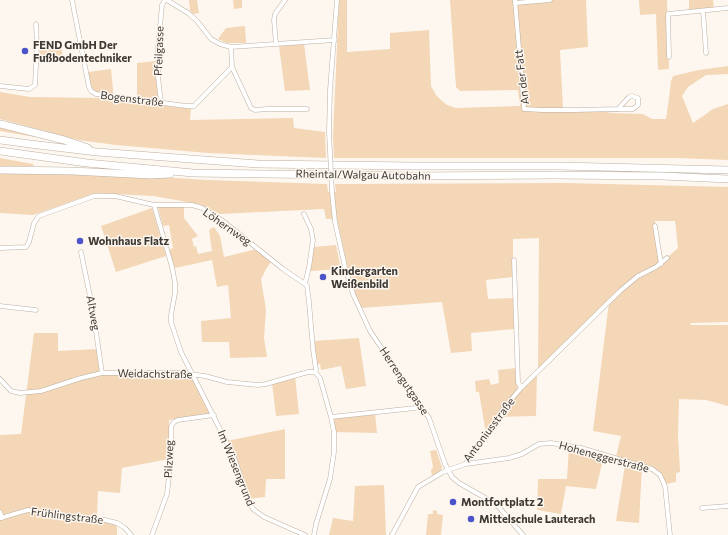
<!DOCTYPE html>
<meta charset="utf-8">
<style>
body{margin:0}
canvas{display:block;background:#fef7ef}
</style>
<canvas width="728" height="535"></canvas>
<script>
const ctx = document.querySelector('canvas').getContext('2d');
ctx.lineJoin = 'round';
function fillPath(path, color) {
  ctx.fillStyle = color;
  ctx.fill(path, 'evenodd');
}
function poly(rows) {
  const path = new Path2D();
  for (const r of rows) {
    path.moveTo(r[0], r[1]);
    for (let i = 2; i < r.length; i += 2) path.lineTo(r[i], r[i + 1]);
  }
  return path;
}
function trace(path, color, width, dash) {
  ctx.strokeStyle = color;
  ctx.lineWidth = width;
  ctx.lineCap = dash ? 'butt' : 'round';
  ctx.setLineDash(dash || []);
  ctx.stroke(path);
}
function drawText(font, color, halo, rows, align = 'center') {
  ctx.font = font + ' Commissioner,sans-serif';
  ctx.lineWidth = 3;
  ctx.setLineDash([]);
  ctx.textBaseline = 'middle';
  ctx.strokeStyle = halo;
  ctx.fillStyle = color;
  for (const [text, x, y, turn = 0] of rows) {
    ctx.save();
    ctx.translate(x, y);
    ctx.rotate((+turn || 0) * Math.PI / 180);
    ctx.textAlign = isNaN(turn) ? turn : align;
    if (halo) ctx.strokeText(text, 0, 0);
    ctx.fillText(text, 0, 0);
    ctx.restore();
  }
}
fillPath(poly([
 [189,0,197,0,199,13,193,14,190,11],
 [233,0,242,0,242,8,234,9],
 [339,0,347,0,347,52,390,49,390,33,429,30,431,86,436,95,441,100,447,105,456,108,520,106,518,90,460,91,456,87,450,0,586,0,588,47,560,50,563,109,590,109,612,113,643,114,652,119,666,119,669,98,671,81,673,76,699,70,728,66,728,74,706,75,688,87,682,96,693,123,713,109,728,104,728,160,678,158,334,158,333,136],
 [639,0,667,0,669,69,658,70,656,14,640,15],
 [689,0,713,0,714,9,689,12],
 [245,26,246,43,227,43,218,39,226,28],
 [40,41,60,41,63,57,39,57],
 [304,44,310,90,285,91,279,46],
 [156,61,158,100,137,98,137,63],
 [111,69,113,90,113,93,109,95,95,92,90,86,88,72],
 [0,92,30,97,103,98,191,109,190,120,293,118,294,128,325,132,326,158,208,153,116,145,78,140,0,119],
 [0,126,35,136,35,137,0,131],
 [0,158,33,164,34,165,33,166,0,166],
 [0,172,81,172,207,180,327,184,328,192,336,192,335,184,566,183,728,187,728,322,690,323,691,325,728,325,728,406,706,400,679,399,678,436,680,472,676,473,676,482,666,484,661,474,653,467,616,457,621,436,593,431,609,302,628,285,657,267,678,248,675,221,655,221,660,263,638,275,618,290,552,359,538,370,539,238,513,239,513,277,486,280,488,299,513,298,514,329,471,333,472,351,451,353,442,302,361,308,351,283,337,219,326,219,324,209,220,214,199,204,153,196,96,193,33,215,0,213],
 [158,207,184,207,184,218,198,236,192,239,194,247,196,246,198,254,212,251,209,230,214,227,220,236,224,257,257,249,271,262,266,269,261,279,266,310,264,338,267,357,230,358,229,342,202,342,201,321,231,318,228,285,217,287,212,260,175,268,169,250,173,248,169,225,163,226],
 [152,208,166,256,116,272,101,226],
 [336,245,341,269,310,271,314,247],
 [34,333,58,333,58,351,97,349,102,374,192,375,212,413,169,420,169,459,122,468,120,493,98,491,97,517,117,526,117,535,0,535,0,435,21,434],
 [359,338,366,386,346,389,341,366,321,370,320,364,317,364,314,341],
 [516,368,518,392,537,374,536,416,497,417,486,434,479,392,476,392,475,381,489,379,491,385,499,383,498,370],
 [295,376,299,414,276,416,272,383],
 [375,413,377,433,334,432,332,417],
 [285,429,285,479,266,479,265,497,248,499,227,441],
 [569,447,604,455,596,489,566,486,561,514,537,510,538,479,567,479],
 [436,450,442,467,441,470,432,476,431,470,433,467,430,451],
 [625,465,630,465,642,467,639,523,616,521],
 [384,485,386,535,329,535,333,518,353,521,355,486],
 [433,510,437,511,437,514,443,515,441,535,426,535,428,514,433,514]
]), '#f3d7b7');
const street = poly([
 [72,0,89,87,91,91,96,94,186,106,194,106,232,67,231,47],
 [167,0,188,13,197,21,211,39,220,44,231,47,335,40],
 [515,0,524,109,542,110,574,110,618,109,633,109,638,105,638,98,632,96,629,97,618,109],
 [515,3,550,0],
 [703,11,706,53],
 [276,44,274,20,275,14,285,0],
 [669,57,668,14,728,8],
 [232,67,251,108,255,110,267,109,307,109],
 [0,86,29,89,35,85,37,45,36,24],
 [161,102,158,77,158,48,162,5,165,0],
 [329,132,330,90,337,0],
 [332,192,335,222,345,267,353,294,370,331,429,418,445,464,452,477,459,483,496,504,523,535],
 [154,205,172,267,175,283,175,293,171,315,171,322,181,352,234,457,249,502,253,509,264,517,305,535],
 [304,214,311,229,313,240,309,267,305,284,307,286,309,302,313,349,316,370,315,372,320,378,331,417,334,432,334,452,330,479,316,524,314,535],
 [655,226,661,264],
 [0,248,26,247,29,242,34,223,39,216,94,196,115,196,154,205,192,205,202,208,223,221,283,269,305,284],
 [81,252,93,311,102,373],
 [514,260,518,382,521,388],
 [0,306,36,310],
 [0,379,11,391,20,393,41,391,81,378,102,373,181,373,205,376,227,382,258,385,266,384,308,372,315,372],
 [331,417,415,408,421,406],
 [466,464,509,458,522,454,539,444,551,443,581,448,652,469,660,475,665,486,670,535],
 [702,508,728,506],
 [0,512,2,518],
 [0,518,28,510,89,520,105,520,117,523,125,528,131,535],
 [152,535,167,494,171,458,171,427,174,422,178,420,214,415],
 [392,535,418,487,443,472,465,464,486,437,503,409,521,388,620,291,638,276,656,267,667,258]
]);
const highway = poly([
 [0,124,64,140,88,148],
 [0,140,30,144,97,152,258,164,413,166,559,166,728,170],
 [0,151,87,163,193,173,413,176,555,175,662,176,728,179],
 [0,170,72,171,151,175,170,174]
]);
trace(street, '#bbb0a4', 5);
trace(highway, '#bbb0a4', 8);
trace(street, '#fff', 4);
trace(highway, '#fff', 7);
const streetBridge = poly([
 [329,132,332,192]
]);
trace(streetBridge, '#bbb0a4', 5, []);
trace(streetBridge, '#fff', 4);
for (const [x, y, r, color] of [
 [25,51,4,"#4b54c9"],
 [80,241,4,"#4b54c9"],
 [323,277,4,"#4b54c9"],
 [453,502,4,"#4b54c9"],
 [471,519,4,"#4b54c9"]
]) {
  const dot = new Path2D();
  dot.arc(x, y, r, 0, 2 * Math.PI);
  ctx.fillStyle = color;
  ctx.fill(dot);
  trace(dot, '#fef7ef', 1.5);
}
drawText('bold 11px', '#3d3934', '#fef7ef', [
 ["FEND GmbH Der",33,45],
 ["Fußbodentechniker",33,58],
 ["Wohnhaus Flatz",88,241],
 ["Kindergarten",331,271],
 ["Weißenbild",331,284],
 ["Montfortplatz 2",461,502],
 ["Mittelschule Lauterach",479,519]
], 'left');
drawText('11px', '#3d3934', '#fef7ef', [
 ["Pfeilgasse",159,51,-88],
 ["An der Fatt",522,77,-97],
 ["Bogenstraße",132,99,7],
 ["Rheintal/Walgau Autobahn",363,175,1],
 ["Löhernweg",227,227,35],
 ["Altweg",93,313,80],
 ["Weidachstraße",155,374,1],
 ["Herrengutgasse",404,381,56],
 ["Antoniusstraße",489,430,-53],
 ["Hoheneggerstraße",604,457,15],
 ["Pilzweg",169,459,-88],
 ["Im Wiesengrund",236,468,68],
 ["Frühlingstraße",67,516,7]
]);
</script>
